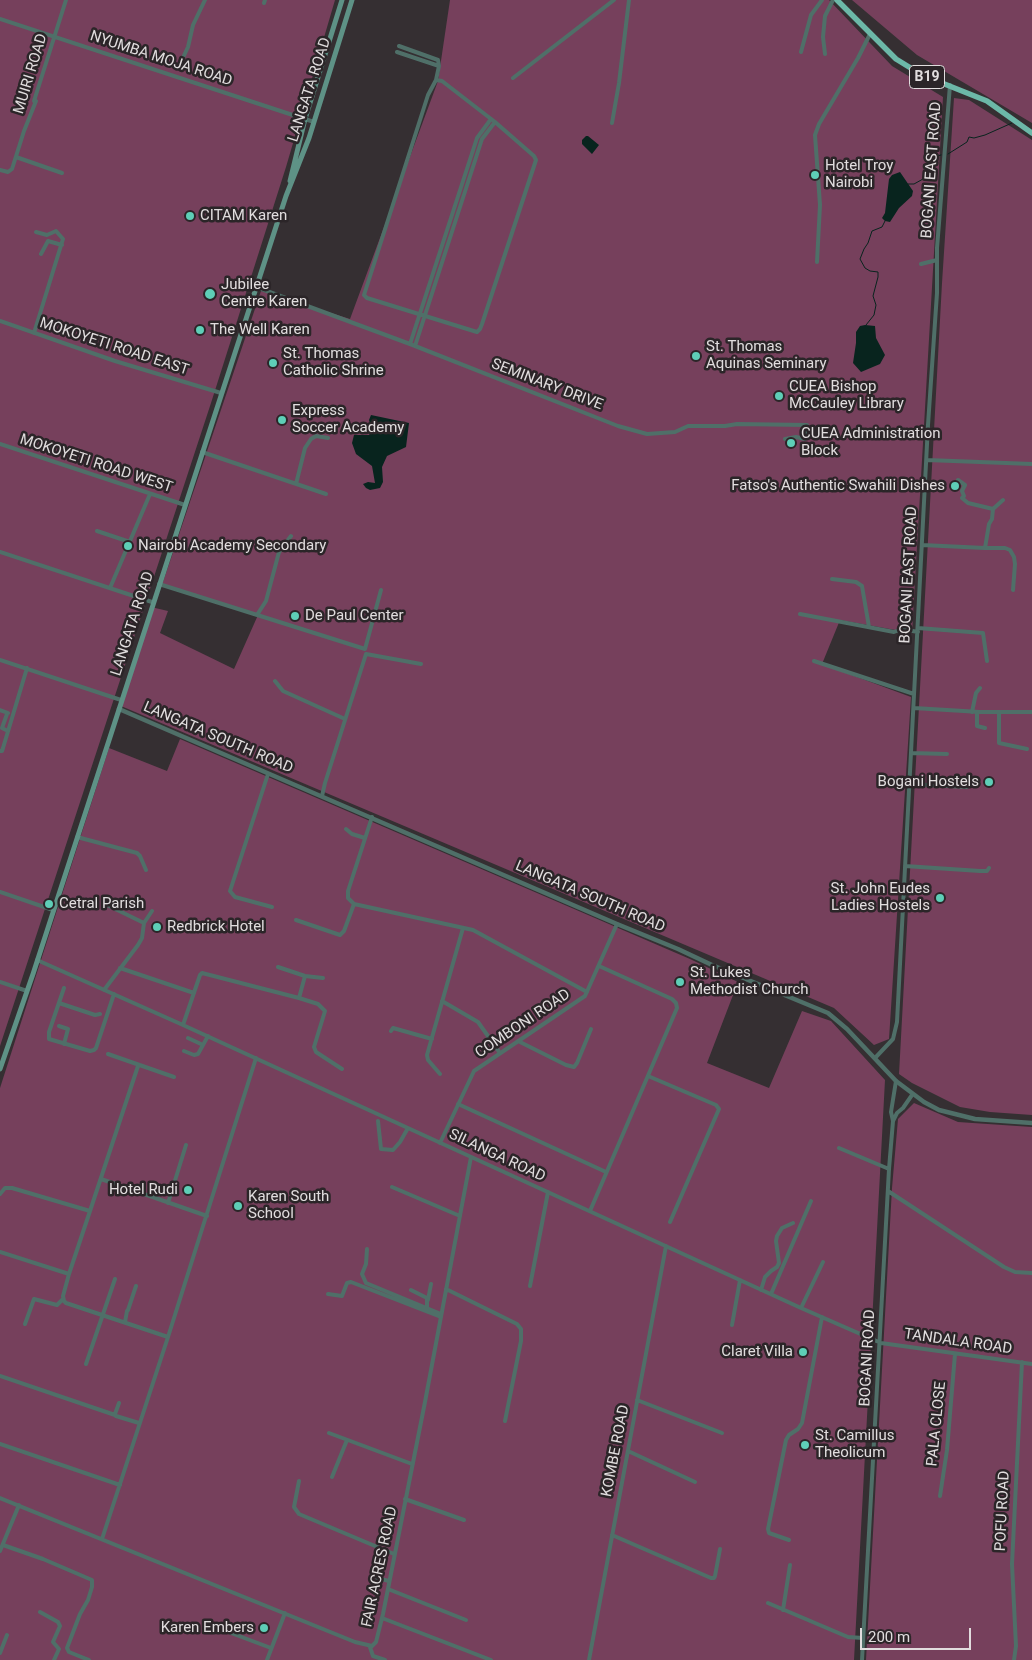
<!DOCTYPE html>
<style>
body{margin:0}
#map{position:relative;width:1032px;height:1660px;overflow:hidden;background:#352f32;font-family:Roboto,sans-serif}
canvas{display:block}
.scale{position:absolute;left:860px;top:1628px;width:111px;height:22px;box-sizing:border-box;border:2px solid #e1ddde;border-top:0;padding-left:6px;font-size:15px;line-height:18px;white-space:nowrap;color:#e1ddde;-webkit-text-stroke:4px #2b2528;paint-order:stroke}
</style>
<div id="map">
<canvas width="1032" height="1660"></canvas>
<div class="scale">200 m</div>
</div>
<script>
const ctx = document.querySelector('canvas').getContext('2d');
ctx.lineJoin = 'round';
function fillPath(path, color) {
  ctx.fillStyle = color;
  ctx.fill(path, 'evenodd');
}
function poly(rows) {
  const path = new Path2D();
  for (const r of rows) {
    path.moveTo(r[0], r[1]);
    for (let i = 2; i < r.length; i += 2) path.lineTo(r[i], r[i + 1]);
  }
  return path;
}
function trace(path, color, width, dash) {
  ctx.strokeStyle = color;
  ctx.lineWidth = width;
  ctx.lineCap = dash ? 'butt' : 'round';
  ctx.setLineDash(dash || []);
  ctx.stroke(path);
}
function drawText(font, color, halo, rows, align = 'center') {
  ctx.font = font + ' Roboto,sans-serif';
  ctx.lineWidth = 5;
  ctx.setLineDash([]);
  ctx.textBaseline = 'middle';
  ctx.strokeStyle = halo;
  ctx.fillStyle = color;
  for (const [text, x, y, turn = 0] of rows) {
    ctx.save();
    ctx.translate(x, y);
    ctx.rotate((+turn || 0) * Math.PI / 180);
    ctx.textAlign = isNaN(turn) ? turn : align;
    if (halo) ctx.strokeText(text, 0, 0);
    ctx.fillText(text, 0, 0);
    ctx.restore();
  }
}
fillPath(poly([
 [0,0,335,0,286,167,211,403,0,1046],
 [450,0,829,0,892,66,943,97,912,633,840,620,822,664,911,697,889,1039,874,1045,834,1008,121,706,151,607,168,611,160,633,234,669,258,615,162,585,261,291,350,319,438,81],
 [852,0,1032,0,1032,123,917,55],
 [954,98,969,100,1032,140,1032,1115,990,1112,960,1107,912,1083,899,1074,942,283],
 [180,739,690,959,738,982,707,1063,769,1088,802,1011,831,1021,885,1080,854,1660,0,1660,0,1088,109,748,167,771],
 [914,1103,958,1122,1032,1127,1032,1660,866,1660,892,1188,898,1119]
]), '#76405c');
fillPath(poly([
 [586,136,588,136,599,145,592,154,582,144,582,140],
 [900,172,913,191,912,196,899,208,890,222,885,221,882,218,885,213,889,179,892,175],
 [865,325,875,326,876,338,885,355,880,364,861,372,853,363,856,343,856,332,860,326],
 [371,415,409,423,406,447,387,456,382,467,383,482,380,488,370,490,366,488,363,484,368,482,375,483,372,466,356,454,352,443,354,435,369,435,372,431,369,420]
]), '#08241e');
trace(poly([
 [948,154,967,142,969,137,974,138,985,135,1012,123],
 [908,184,914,184,923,179,926,176,926,168,933,163,937,156,941,155],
 [866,325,874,315,876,305,873,296,878,277,878,272,870,271,865,268,860,259,864,249,868,243,872,231,882,227,885,221]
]), '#08241e', 1);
trace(poly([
 [264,3,265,0],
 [0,19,314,122],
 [399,46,438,60,439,66,436,80,428,95,364,295,367,298,477,332,480,329,482,324,536,160,534,156,495,122,442,81,436,80],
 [397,52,439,66],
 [801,52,811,15,822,0],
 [825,54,823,37,825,16,833,0],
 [180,64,188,47,193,25,205,0],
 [513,78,614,0],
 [612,123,619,83,629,0],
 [16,157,62,173],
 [0,170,8,172,12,169,24,131,36,101,34,101,66,0],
 [41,254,48,241,62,245],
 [817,262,820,205,815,135,819,124,858,58,870,34],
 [921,264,937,260],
 [256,287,410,344,618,426,647,434,675,432,688,426,725,426,737,424,807,425,805,439,796,437,785,439],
 [0,321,115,361,221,393],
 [34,333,63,239,56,231,47,235,36,232],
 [410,344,477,138,491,119],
 [415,346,482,139,495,122],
 [0,444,185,505],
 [202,452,326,494],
 [927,460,1032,464],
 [296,484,305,448,311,439,316,436,328,438],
 [993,509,1003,500],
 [97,531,130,542],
 [922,545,985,548,989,524,992,519,993,509,968,503,962,498,964,496,962,491,965,485,958,480],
 [985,548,1005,548,1010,550,1014,557,1015,564,1013,590],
 [0,552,152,602],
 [832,579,856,582,862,586,869,627],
 [159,584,365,649,381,590],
 [110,588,150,494],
 [800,614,894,632,902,629,918,632],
 [257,615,266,601,279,552,291,536],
 [918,628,983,633,987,661],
 [0,660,121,700],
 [814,661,914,694],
 [275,681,283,691,345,719],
 [914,708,980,712,1032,712],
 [0,710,8,713],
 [972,712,976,693,980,688],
 [977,712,977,726,985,728],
 [999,713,999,743,1027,749],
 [7,714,2,728,8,731],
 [0,751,2,751,3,748,27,668],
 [911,753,947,754],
 [268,774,230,891,235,897,272,907],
 [909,784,967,787],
 [322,796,325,783,366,654,421,664],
 [372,817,348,891,348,898,354,904,473,930,587,992],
 [346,829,352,834,365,838],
 [77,837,137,853,140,856,146,870],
 [905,866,980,871,987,871,989,868],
 [0,892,53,910],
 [107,905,144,923],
 [296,920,340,935,344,931,354,904],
 [37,960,183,1025,801,1308,881,1343,1032,1364],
 [278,967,305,976,323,978],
 [120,968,194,993],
 [0,982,27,991],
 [64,988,49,1032,49,1039,90,1051,94,1050,96,1048,114,994],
 [104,990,138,945,142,938,144,923,152,911],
 [299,998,305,976],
 [442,1001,478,1022,500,1053],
 [59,1003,95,1015,100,1014],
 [183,1025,200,975,202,973,299,998,318,1004,325,1011,314,1047,316,1052,342,1069],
 [59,1026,68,1029,64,1044],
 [391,1031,393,1028,432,1039],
 [188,1038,203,1045],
 [518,1041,566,1065,574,1067,577,1063,591,1029],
 [184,1051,194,1055,198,1054,208,1036],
 [108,1054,174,1077],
 [875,1058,893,1039,897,1022,928,425,937,293,937,248,950,85],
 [440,1074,428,1060,427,1055,463,928],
 [648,1076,716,1105,719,1109,670,1222],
 [458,1104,606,1172],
 [378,1121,381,1149,393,1150,400,1142,408,1128],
 [893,1121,891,1112,896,1081],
 [440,1143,474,1071,585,996,617,924],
 [839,1148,889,1169],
 [101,1179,207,1216],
 [392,1187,460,1216],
 [888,1191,1004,1267,1015,1272,1032,1273],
 [0,1194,5,1188,12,1188,90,1211,138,1066],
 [168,1203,186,1145],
 [590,1211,677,1008,676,1003,672,999,599,966],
 [367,1249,366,1264,362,1274,366,1283,441,1314],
 [0,1252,69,1274,63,1296,64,1301,66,1303,168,1337],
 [69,1274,90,1211],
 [530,1286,548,1192],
 [446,1289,517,1324,521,1329,521,1341,505,1421],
 [411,1290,427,1298,427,1308],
 [761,1290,765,1277,771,1271,777,1267,779,1263,776,1241,777,1236,782,1228,793,1223],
 [328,1294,342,1296,347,1283,351,1282,441,1317],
 [771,1294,811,1201],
 [428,1300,431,1284],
 [801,1308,823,1262],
 [125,1322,127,1311,128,1310,136,1286],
 [25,1324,34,1299,57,1305,63,1299],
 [732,1325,740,1280],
 [86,1364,115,1279],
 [0,1376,115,1415],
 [637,1400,722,1433],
 [119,1403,115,1414,116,1416,139,1423],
 [329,1433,412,1464],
 [0,1444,120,1485],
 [628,1451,695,1482],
 [332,1477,347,1440],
 [299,1481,294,1507,299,1514,394,1554],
 [940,1496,947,1450,955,1354],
 [0,1498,355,1642,372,1646,376,1642,383,1614,425,1402,471,1157],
 [405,1499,464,1520],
 [612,1535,711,1578,714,1578,715,1576,720,1549],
 [102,1539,168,1337,256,1058],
 [789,1540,769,1533,768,1529,786,1440,789,1435,798,1429,802,1423,822,1317],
 [3,1545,43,1559,92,1580,92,1587,88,1600,80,1614,67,1648,69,1652,89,1660],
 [0,1551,19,1505],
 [377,1578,389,1581],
 [388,1589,466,1620],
 [768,1603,848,1637,863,1638],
 [783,1610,790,1565],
 [40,1612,58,1622,60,1626,53,1642,59,1649,54,1660],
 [382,1618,491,1660],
 [223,1630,271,1648],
 [370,1647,373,1656,385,1660],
 [0,1653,7,1635],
 [267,1660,285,1613],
 [589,1660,666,1246],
 [862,1660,889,1169,893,1121,897,1113,903,1108,912,1095],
 [1014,1660,1016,1646,1012,1564,1022,1362]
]), '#4f6f68', 4);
trace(poly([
 [119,709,617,924,678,949,712,965,828,1013,847,1029,896,1081,924,1102,939,1110,975,1119,1032,1123]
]), '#4f6f68', 4.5);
trace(poly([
 [290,181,305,119,342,0],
 [0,1069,33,974,286,196,309,138,352,0]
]), '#5e9286', 5);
trace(poly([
 [837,0,896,59,922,75,987,101,1032,133]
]), '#6cb8a8', 5.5);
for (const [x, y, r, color] of [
 [815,175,5,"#5eceb7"],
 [190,216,5,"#5eceb7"],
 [210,294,6,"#5eceb7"],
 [200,330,5,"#5eceb7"],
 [696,356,5,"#5eceb7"],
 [273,363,5,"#5eceb7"],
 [779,396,5,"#5eceb7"],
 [282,420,5,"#5eceb7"],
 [791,443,5,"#5eceb7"],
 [955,486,5,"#5eceb7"],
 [128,546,5,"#5eceb7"],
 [295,616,5,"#5eceb7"],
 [989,782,5,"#5eceb7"],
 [940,898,5,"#5eceb7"],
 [49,904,5,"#5eceb7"],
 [157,927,5,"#5eceb7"],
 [680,982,5,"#5eceb7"],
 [188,1190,5,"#5eceb7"],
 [238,1206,5,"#5eceb7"],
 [803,1352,5,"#5eceb7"],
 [805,1445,5,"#5eceb7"],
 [264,1628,5,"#5eceb7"]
]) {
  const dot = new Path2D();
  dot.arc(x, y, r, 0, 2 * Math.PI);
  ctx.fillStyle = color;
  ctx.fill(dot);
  trace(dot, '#2b2528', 2);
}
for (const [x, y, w] of [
 [927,77,35]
]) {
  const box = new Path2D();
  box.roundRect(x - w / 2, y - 11.5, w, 23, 4);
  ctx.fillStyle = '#2b2528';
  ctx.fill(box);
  trace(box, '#e1ddde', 1);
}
drawText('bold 14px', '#e1ddde', null, [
 ["B19",927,77]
]);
drawText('15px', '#e1ddde', '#2b2528', [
 ["NYUMBA MOJA ROAD",161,59,18],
 ["MUIRI ROAD",31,74,-73],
 ["LANGATA ROAD",310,90,-72],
 ["BOGANI EAST ROAD",932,170,-86],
 ["MOKOYETI ROAD EAST",114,347,18],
 ["SEMINARY DRIVE",547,385,21],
 ["MOKOYETI ROAD WEST",96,464,18],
 ["BOGANI EAST ROAD",909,575,-87],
 ["LANGATA ROAD",133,624,-72],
 ["LANGATA SOUTH ROAD",218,738,23],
 ["LANGATA SOUTH ROAD",590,897,23],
 ["COMBONI ROAD",523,1024,-34],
 ["SILANGA ROAD",497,1156,25],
 ["TANDALA ROAD",958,1342,8],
 ["BOGANI ROAD",868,1358,-87],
 ["PALA CLOSE",937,1424,-84],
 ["KOMBE ROAD",616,1451,-79],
 ["POFU ROAD",1003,1511,-87],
 ["FAIR ACRES ROAD",380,1567,-78]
]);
drawText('15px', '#e1ddde', '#2b2528', [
 ["Hotel Troy",825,166],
 ["Nairobi",825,183],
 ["CITAM Karen",200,216],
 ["Jubilee",221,285],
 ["Centre Karen",221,302],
 ["The Well Karen",210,330],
 ["St. Thomas",706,347],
 ["Aquinas Seminary",706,364],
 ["St. Thomas",283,354],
 ["Catholic Shrine",283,371],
 ["CUEA Bishop",789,387],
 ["McCauley Library",789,404],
 ["Express",292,411],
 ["Soccer Academy",292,428],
 ["CUEA Administration",801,434],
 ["Block",801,451],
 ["Fatso's Authentic Swahili Dishes",945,486,"right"],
 ["Nairobi Academy Secondary",138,546],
 ["De Paul Center",305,616],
 ["Bogani Hostels",979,782,"right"],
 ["St. John Eudes",930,889,"right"],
 ["Ladies Hostels",930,906,"right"],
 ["Cetral Parish",59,904],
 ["Redbrick Hotel",167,927],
 ["St. Lukes",690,973],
 ["Methodist Church",690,990],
 ["Hotel Rudi",178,1190,"right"],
 ["Karen South",248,1197],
 ["School",248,1214],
 ["Claret Villa",793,1352,"right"],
 ["St. Camillus",815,1436],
 ["Theolicum",815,1453],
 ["Karen Embers",254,1628,"right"]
], 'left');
</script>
